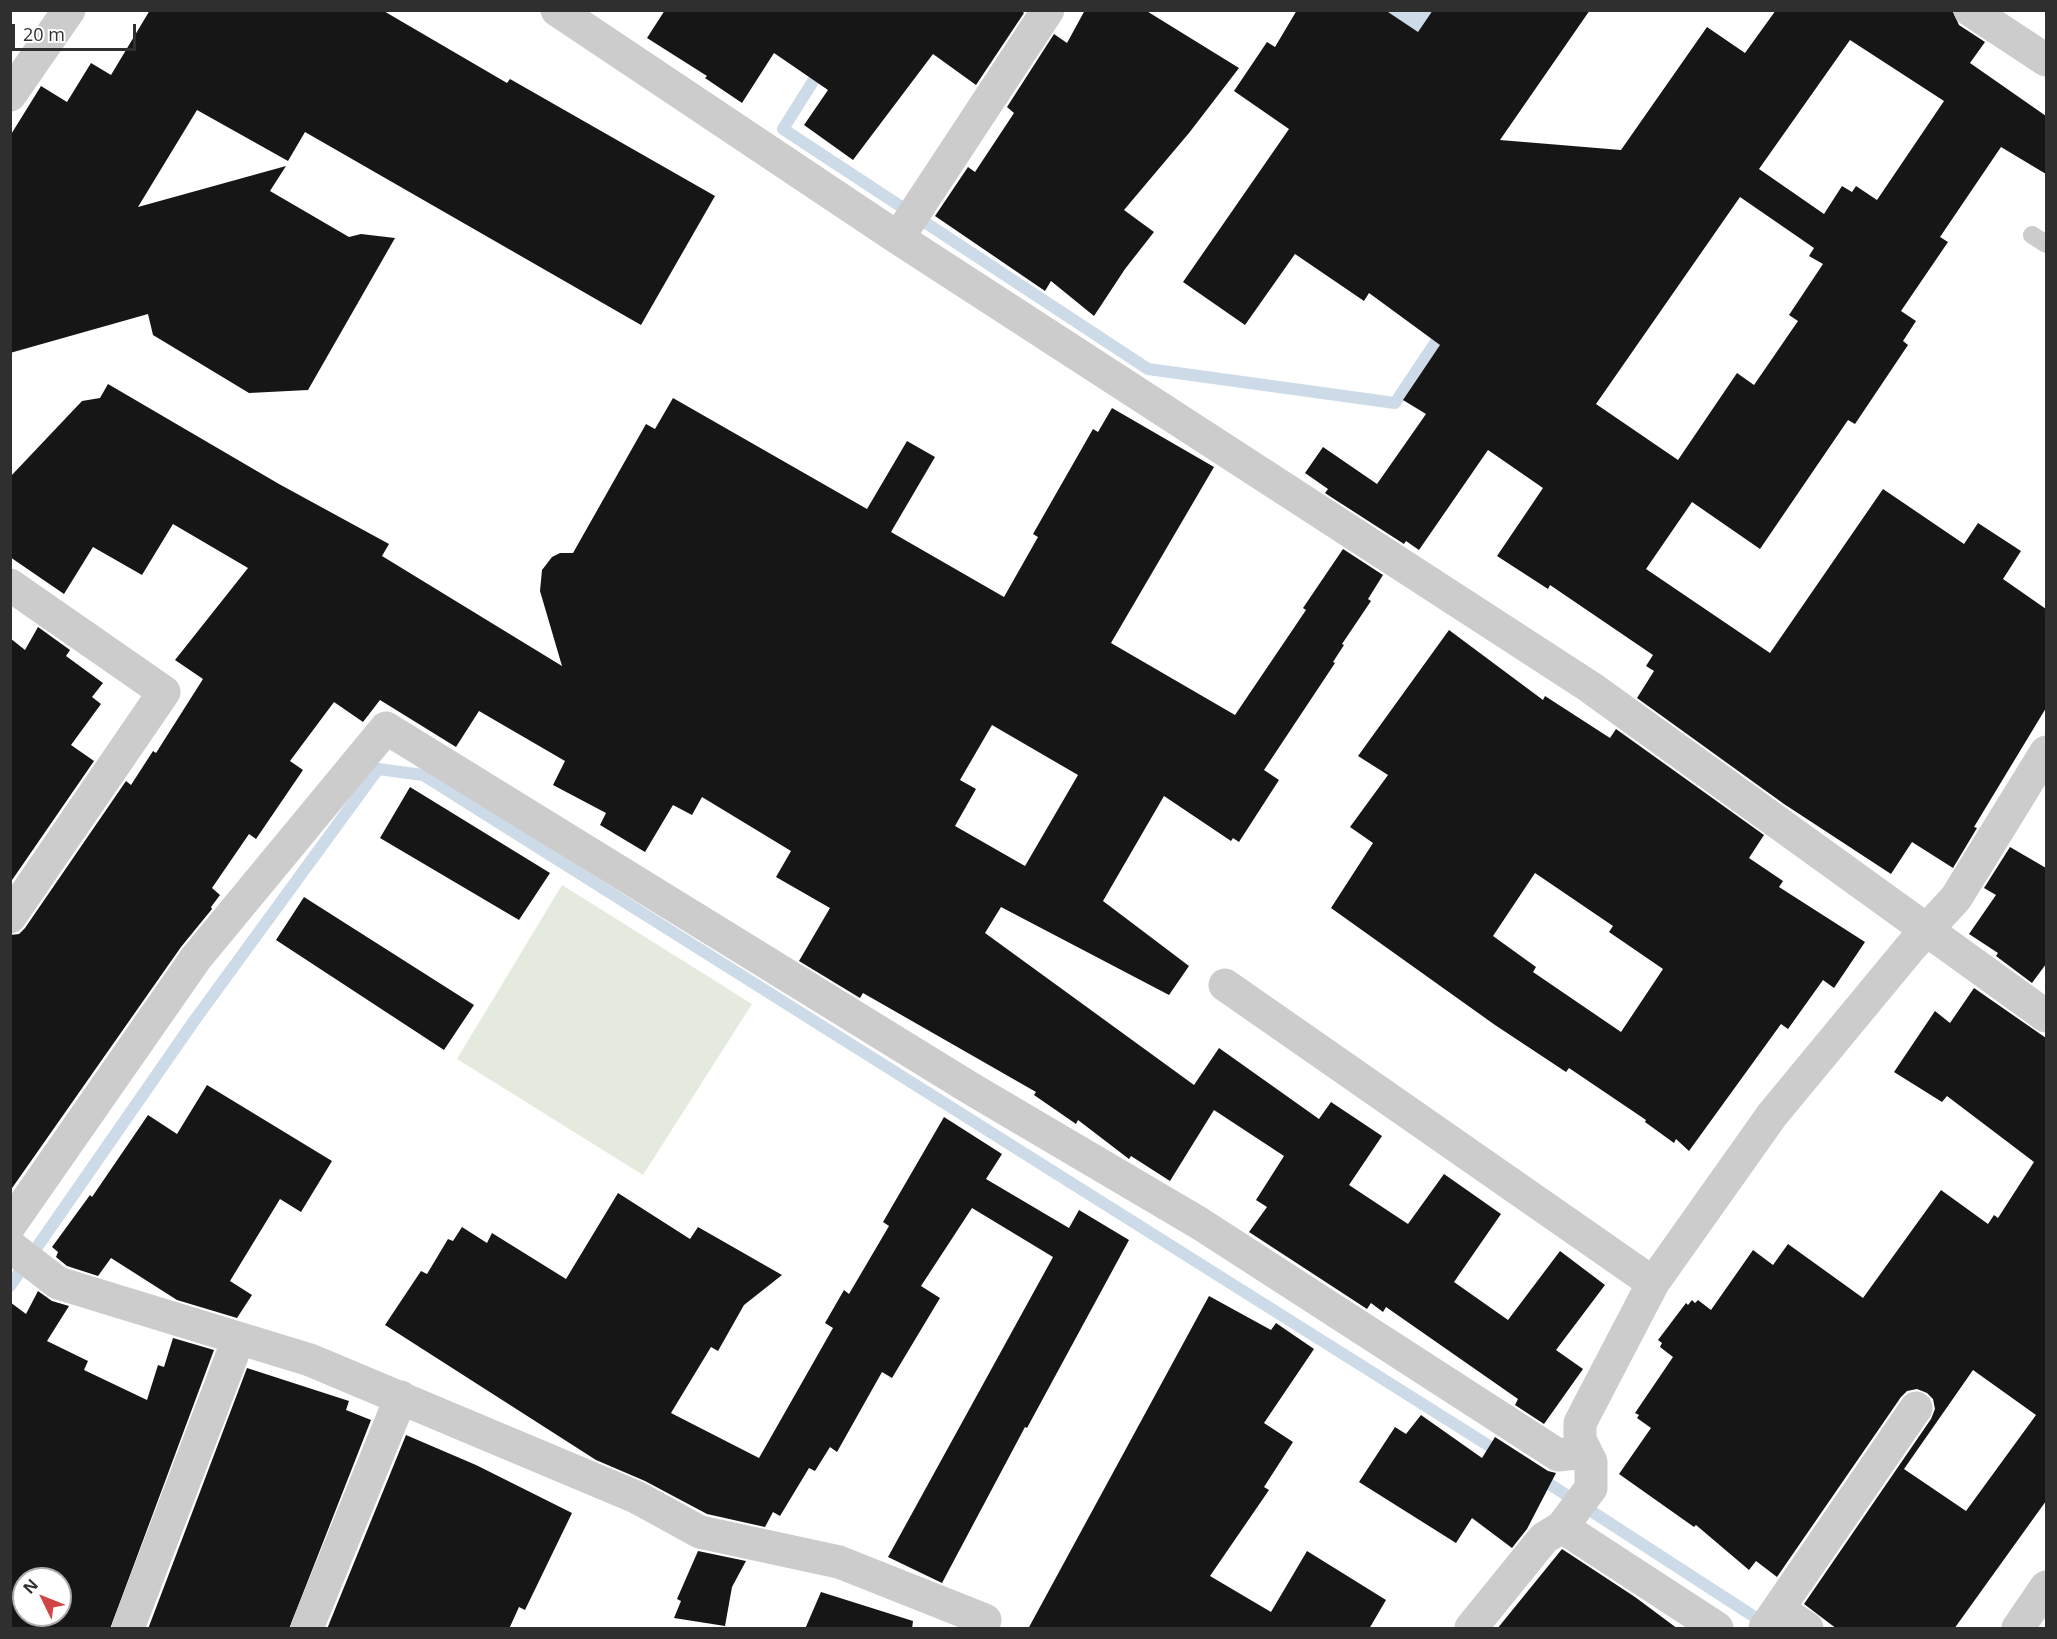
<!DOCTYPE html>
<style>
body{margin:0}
#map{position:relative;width:2057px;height:1639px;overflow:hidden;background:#fff;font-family:"Open Sans",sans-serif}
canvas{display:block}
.frame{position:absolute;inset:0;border:12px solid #2f2f2f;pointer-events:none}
.north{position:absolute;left:12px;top:1567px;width:60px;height:60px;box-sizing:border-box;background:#fff;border:2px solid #acacac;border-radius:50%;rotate:313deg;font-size:16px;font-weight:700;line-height:24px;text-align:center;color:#2f2f2f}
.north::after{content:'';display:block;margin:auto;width:21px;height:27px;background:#d04647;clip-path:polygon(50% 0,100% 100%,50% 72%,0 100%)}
.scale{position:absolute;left:12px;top:24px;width:124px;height:27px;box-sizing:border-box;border:3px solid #2f2f2f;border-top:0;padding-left:8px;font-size:18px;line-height:21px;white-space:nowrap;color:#2f2f2f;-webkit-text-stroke:4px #fff;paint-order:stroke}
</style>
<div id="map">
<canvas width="2057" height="1639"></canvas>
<div class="frame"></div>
<div class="north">N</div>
<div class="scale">20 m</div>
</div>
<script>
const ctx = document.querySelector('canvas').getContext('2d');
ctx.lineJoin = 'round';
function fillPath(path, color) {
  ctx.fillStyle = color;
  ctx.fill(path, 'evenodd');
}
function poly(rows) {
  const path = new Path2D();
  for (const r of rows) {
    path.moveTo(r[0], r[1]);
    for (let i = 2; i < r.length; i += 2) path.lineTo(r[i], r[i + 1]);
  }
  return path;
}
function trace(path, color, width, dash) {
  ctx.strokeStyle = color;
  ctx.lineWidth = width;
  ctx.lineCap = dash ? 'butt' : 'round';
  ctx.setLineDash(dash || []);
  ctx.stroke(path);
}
fillPath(poly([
 [562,885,752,1004,643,1175,457,1059]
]), '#e4eade');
fillPath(poly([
 [1385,11,1433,11,1418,32]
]), '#cddbe8');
trace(poly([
 [822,67,783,129,1148,369,1395,403,1441,334],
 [10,1286,194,1021,378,769,423,775,1502,1454],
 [1537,1476,1767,1625]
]), '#cddbe8', 12);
fillPath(poly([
 [150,10,382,10,507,83,510,79,715,196,641,325,305,132,288,161,197,110,138,207,286,166,270,191,349,237,361,234,395,238,308,390,249,393,153,335,148,314,10,353,10,136,41,86,67,102,91,63,111,75],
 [665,10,1021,10,1024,13,976,85,933,54,853,160,804,125,828,90,774,53,742,103,705,78,707,76,647,38],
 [1085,10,1145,10,1239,68,1189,133,1124,210,1154,232,1125,269,1094,316,1051,281,1045,291,935,216,968,167,975,172,1014,113,1007,107,1054,34,1067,43],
 [1297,10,1385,10,1418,32,1433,10,1590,10,1500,140,1621,150,1707,27,1745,53,1776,10,1952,10,1959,25,1985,42,1970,63,2046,116,2046,174,2001,147,1940,237,1948,242,1901,311,1916,321,1903,341,1908,345,1855,424,1848,420,1760,549,1692,502,1646,569,1770,653,1883,489,1964,544,1978,523,2021,551,2003,579,2046,609,2046,708,1974,827,1977,828,1953,868,1912,842,1891,874,1784,804,1637,698,1654,671,1646,666,1653,655,1550,585,1548,589,1497,556,1543,488,1488,450,1419,550,1406,541,1404,544,1331,497,1325,493,1328,489,1305,473,1323,447,1377,484,1426,414,1403,400,1440,345,1369,293,1364,301,1295,254,1245,325,1183,282,1289,129,1234,91,1267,42,1275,47],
 [1850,40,1944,101,1877,200,1856,186,1852,192,1842,186,1824,214,1759,169],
 [1740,197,1814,248,1809,256,1823,264,1789,315,1798,321,1754,385,1737,373,1678,460,1596,404],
 [108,384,279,484,389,544,382,556,562,666,540,591,542,570,552,557,560,553,573,553,646,424,655,429,673,398,867,509,907,441,935,457,891,532,1004,597,1038,537,1033,534,1093,429,1098,432,1112,408,1214,467,1111,643,1235,715,1306,610,1303,608,1343,549,1383,575,1368,599,1371,601,1342,644,1344,645,1333,662,1335,663,1264,770,1279,780,1239,842,1233,838,1231,841,1164,796,1103,901,1189,966,1169,995,1001,907,985,933,1194,1085,1219,1048,1319,1119,1331,1102,1382,1136,1349,1185,1408,1224,1444,1174,1501,1214,1454,1282,1508,1320,1560,1251,1605,1285,1556,1350,1583,1369,1544,1424,1515,1405,1518,1399,1386,1307,1383,1312,1371,1303,1367,1309,1249,1232,1267,1207,1256,1200,1284,1156,1214,1110,1170,1181,1131,1156,1129,1159,1078,1120,1076,1124,1034,1095,1036,1092,863,993,860,998,799,961,830,908,776,877,791,851,702,797,692,815,673,805,645,852,600,825,606,813,553,785,565,761,479,711,456,747,380,700,363,722,334,702,290,761,303,770,256,839,249,834,212,888,220,895,211,907,212,909,181,947,10,1191,10,935,19,934,25,928,126,781,131,785,153,751,156,753,203,679,175,660,248,568,173,524,142,575,93,547,64,594,10,557,10,477,82,401,100,398],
 [992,725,1078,775,1025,866,955,826,976,789,960,780],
 [38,627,70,650,66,656,103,683,92,697,101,704,71,745,94,761,10,883,10,638,25,650],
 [1449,630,1543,700,1545,696,1610,738,1616,729,1764,835,1749,858,1783,881,1779,887,1865,942,1834,988,1823,980,1788,1029,1781,1024,1689,1151,1676,1139,1674,1143,1645,1122,1646,1120,1569,1068,1566,1072,1495,1025,1331,908,1373,843,1350,827,1388,775,1358,756],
 [1535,873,1613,926,1609,932,1663,969,1621,1032,1533,972,1536,967,1493,936],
 [410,787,550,873,519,920,380,838],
 [2010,847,2046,868,2046,964,2032,983,1996,956,1998,953,1969,934,1996,895,1984,888],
 [304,897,474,1005,444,1050,276,940],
 [1974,988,2046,1038,2046,1501,1954,1629,1837,1629,1804,1604,1931,1419,1935,1409,1933,1399,1927,1393,1917,1389,1907,1391,1901,1397,1777,1577,1756,1561,1749,1570,1696,1525,1694,1527,1619,1474,1651,1428,1637,1418,1639,1415,1635,1413,1673,1357,1660,1347,1662,1343,1658,1340,1686,1303,1688,1305,1692,1300,1695,1303,1698,1300,1711,1310,1753,1250,1773,1265,1788,1244,1863,1298,1941,1190,1988,1224,1994,1215,1998,1218,2034,1162,1947,1096,1942,1102,1894,1072,1935,1011,1950,1023],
 [1973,1370,2036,1415,1966,1511,1904,1469],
 [207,1085,332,1161,301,1212,280,1199,230,1281,252,1295,237,1318,177,1300,111,1258,98,1276,67,1266,56,1257,58,1252,52,1247,90,1195,92,1197,148,1115,177,1134],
 [944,1117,1002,1154,986,1179,1069,1228,1079,1210,1129,1240,1027,1428,1025,1427,942,1583,888,1557,1053,1257,972,1208,921,1286,940,1298,892,1378,882,1372,837,1452,830,1447,815,1471,809,1468,780,1516,773,1512,765,1527,707,1514,645,1481,596,1460,385,1325,421,1271,427,1274,448,1239,453,1241,462,1227,487,1243,492,1233,566,1279,618,1193,690,1239,698,1227,782,1275,744,1305,718,1351,711,1347,671,1413,759,1458,833,1328,825,1323,844,1290,849,1294,889,1226,883,1222],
 [38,1291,52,1301,69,1306,47,1341,88,1361,84,1370,147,1400,158,1365,164,1367,173,1338,214,1350,110,1629,10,1629,10,1302,26,1314],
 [24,1579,60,1579,60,1615,24,1615],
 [1209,1296,1271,1330,1276,1323,1314,1349,1264,1423,1293,1442,1264,1487,1269,1490,1210,1576,1271,1612,1307,1551,1386,1600,1369,1629,1028,1629],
 [247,1368,349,1401,346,1410,371,1420,289,1629,148,1629],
 [1421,1415,1482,1458,1495,1437,1548,1471,1556,1473,1527,1529,1512,1548,1472,1518,1456,1543,1359,1482,1395,1427,1406,1434],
 [406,1435,476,1465,572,1513,525,1610,519,1607,509,1629,327,1629],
 [1562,1549,1635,1597,1678,1629,1497,1629],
 [698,1551,746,1561,732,1587,725,1626,674,1618,681,1601,677,1599],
 [821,1592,913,1621,912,1629,805,1629]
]), '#161616');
trace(poly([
 [2032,235,2046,244]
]), '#ccc', 18);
trace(poly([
 [557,10,898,238,1590,687,2046,1016],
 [1970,10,2046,60],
 [10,95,69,10],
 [898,238,1048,10],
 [10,585,164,692,10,917],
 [1225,985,1653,1283],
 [10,1225,196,958,386,728,970,1088,1199,1223,1558,1455,1585,1452],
 [10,1246,58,1283,310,1360,636,1497,700,1532,839,1562,985,1620,982,1628],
 [1562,1527,1717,1628],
 [1778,1609,1807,1628],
 [128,1628,238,1340],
 [307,1628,401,1397],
 [1471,1628,1544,1538,1562,1527,1591,1488,1591,1462,1580,1440,1580,1423,1653,1283,1772,1115,1910,948,1956,898,2046,752],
 [1765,1628,1916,1408],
 [2018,1628,2046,1587]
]), '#ccc', 33);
</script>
